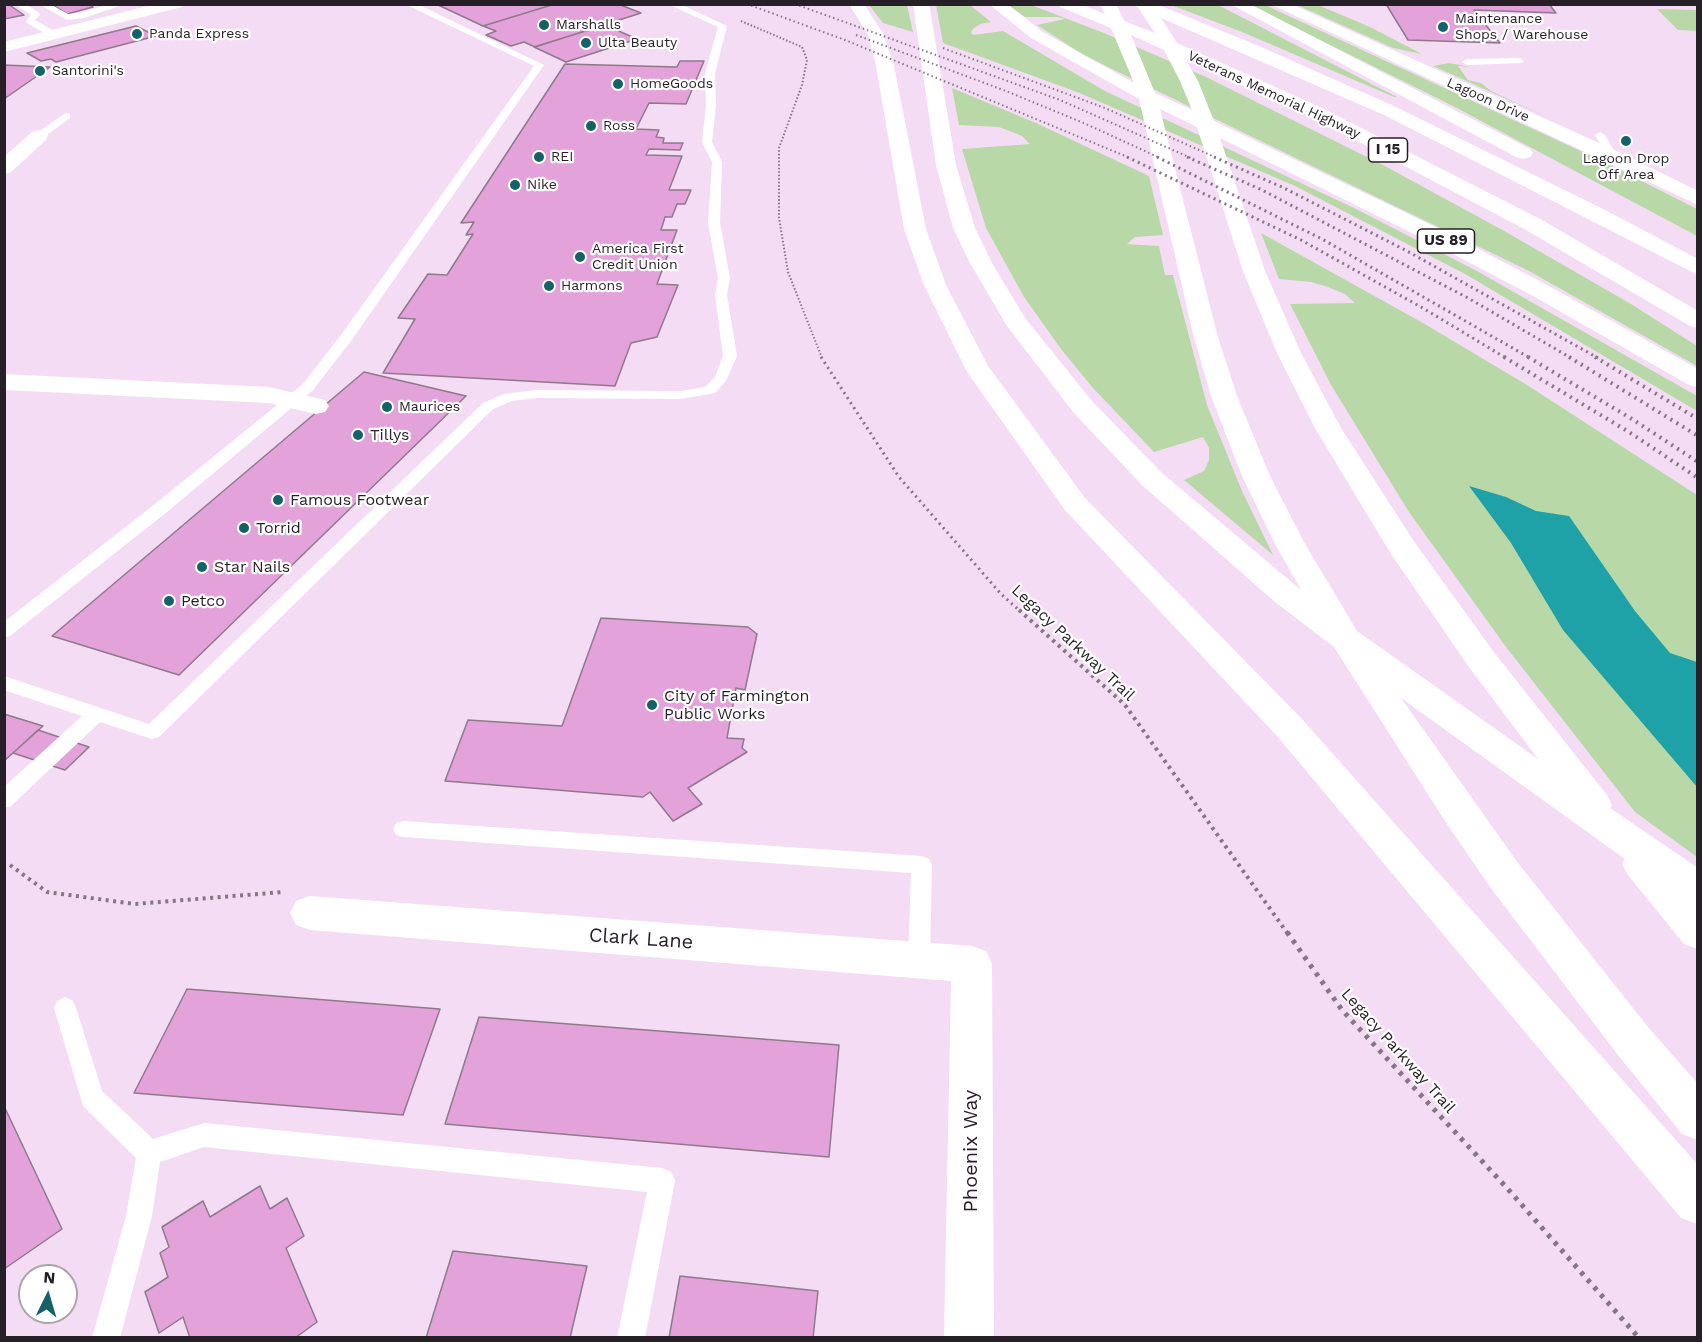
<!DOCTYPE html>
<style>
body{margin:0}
#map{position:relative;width:1702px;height:1342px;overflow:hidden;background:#f4ddf4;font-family:"Work Sans",sans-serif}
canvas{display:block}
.frame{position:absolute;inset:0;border:6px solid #271f27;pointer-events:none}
.north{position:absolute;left:18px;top:1264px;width:60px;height:60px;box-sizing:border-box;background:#fff;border:2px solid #a9a5a9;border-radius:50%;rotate:5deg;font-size:16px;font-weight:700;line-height:24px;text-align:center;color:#271f27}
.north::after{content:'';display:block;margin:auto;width:21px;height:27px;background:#126268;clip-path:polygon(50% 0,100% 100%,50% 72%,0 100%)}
</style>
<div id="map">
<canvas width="1702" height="1342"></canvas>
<div class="frame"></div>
<div class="north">N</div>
</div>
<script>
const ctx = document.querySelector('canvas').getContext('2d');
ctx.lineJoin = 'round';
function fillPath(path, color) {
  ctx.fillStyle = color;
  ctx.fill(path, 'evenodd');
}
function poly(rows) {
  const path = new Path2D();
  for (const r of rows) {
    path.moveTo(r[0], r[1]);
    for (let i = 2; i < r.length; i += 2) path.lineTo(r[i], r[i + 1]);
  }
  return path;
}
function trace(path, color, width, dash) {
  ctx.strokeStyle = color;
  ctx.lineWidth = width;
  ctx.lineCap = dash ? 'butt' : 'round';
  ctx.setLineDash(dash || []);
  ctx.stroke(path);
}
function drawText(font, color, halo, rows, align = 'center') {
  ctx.font = font + ' "Work Sans",sans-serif';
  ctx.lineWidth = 4.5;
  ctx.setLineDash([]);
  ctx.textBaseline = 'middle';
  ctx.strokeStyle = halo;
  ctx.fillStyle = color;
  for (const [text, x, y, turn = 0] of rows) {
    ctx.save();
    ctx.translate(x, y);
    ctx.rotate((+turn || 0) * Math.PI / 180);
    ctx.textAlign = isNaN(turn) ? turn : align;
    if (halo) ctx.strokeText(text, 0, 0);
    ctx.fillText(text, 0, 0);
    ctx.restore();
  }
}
fillPath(poly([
 [869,5,907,5,913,32,883,23],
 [936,5,970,5,991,22,980,24,973,29,971,32,973,35,1003,31,1105,91,1354,208,1475,270,1697,396,1697,411,1465,274,1295,186,1077,92,943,43],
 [1008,5,1031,5,1104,33,1204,76,1383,165,1506,232,1631,304,1697,346,1697,366,1529,271,1114,70,1082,54,1037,25,1065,19,1058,17,1025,17],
 [1171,5,1218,5,1397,97,1394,97,1242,32],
 [1250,5,1265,5,1600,160,1697,209,1697,236,1453,106],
 [1297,5,1318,5,1370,27,1422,54,1393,48],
 [1657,9,1697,10,1697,31,1678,30],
 [1449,63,1470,67,1458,66,1468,80,1481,83,1491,91,1551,119,1433,66],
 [952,88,1036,123,1149,176,1163,235,1135,237,1127,244,1159,246,1165,275,1173,275,1207,405,1242,491,1273,555,1184,480,1204,471,1209,460,1209,448,1203,437,1154,452,1093,388,1061,349,1024,297,986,228,962,149,1030,144,1022,136,999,127,959,125],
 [1261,233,1423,323,1527,385,1697,495,1697,857,1635,812,1506,647,1409,512,1331,385,1290,304,1355,303,1345,294,1328,287,1311,282,1279,279]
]), '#b9d8a7');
fillPath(poly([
 [1469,486,1506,497,1536,511,1569,516,1635,611,1670,653,1697,662,1697,787,1563,630,1511,543]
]), '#1fa1a8');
const building = poly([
 [4,4,8,4,24,15,4,19,4,4],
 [51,4,89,4,93,7,67,14,51,4],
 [436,4,555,4,483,26,436,4],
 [555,4,618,4,641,13,535,47,524,42,511,46,486,35,496,31,483,26,555,4],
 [1386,4,1549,4,1556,13,1474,10,1500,43,1408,40,1386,4],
 [605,25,637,39,566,62,534,47,605,25],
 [136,26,156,36,56,62,51,59,41,61,27,53,136,26],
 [680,61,704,61,686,104,649,103,636,129,659,130,656,137,664,138,663,143,683,143,680,150,649,149,646,155,682,156,669,190,691,190,685,204,677,204,672,217,665,217,661,230,677,230,657,284,678,285,657,337,631,343,615,386,383,373,415,319,398,318,428,274,447,275,473,234,466,235,474,222,461,223,565,64,677,67,680,61],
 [4,65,50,67,4,99,4,65],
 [364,372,466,396,179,675,52,636,364,372],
 [601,618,748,627,757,634,745,690,736,688,727,738,744,739,742,748,747,752,688,788,702,804,673,821,650,792,643,797,445,781,468,720,562,726,601,618],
 [4,714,43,726,4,761,4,714],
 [38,730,89,747,65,770,13,753,38,730],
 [187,989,440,1009,403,1115,134,1093,187,989],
 [479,1017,839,1045,829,1157,445,1124,479,1017],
 [4,1106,62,1229,4,1269,4,1106],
 [260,1186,270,1209,287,1198,304,1236,286,1248,317,1322,295,1338,190,1338,183,1317,159,1333,145,1292,168,1277,160,1253,169,1247,162,1227,203,1201,210,1217,260,1186],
 [453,1251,587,1266,570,1338,426,1338,453,1251],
 [680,1276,818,1291,813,1338,669,1338,680,1276]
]);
fillPath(building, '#e3a3da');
trace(building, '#8f798b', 1.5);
trace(poly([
 [741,21,802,47,807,60,802,85,779,148,779,218,788,272,822,358]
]), '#857685', 2, [1.5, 2]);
trace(poly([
 [821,357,899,477,1001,594,1021,612]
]), '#857685', 3, [2, 4]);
trace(poly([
 [1019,610,1125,705,1288,934],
 [10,865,47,892,135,904,283,892]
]), '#857685', 4, [3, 4.5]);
trace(poly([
 [1287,932,1342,1010,1506,1187,1639,1338]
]), '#857685', 5, [4, 6]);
fillPath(poly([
 [15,4,26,4,39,13,40,15,35,20,59,34,59,38,53,38,27,23,26,21,31,15,15,4],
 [39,4,50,4,68,14,80,13,110,4,125,4,84,18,67,20,39,4],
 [405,4,417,4,544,65,351,341,313,390,167,512,10,636,4,638,4,622,155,504,303,384,341,335,534,66,405,4],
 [668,4,680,4,727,26,715,73,716,106,712,142,722,162,720,223,730,278,727,295,737,356,726,381,715,393,681,399,536,398,512,401,493,409,159,737,152,739,100,722,11,806,4,808,4,787,82,716,4,690,4,676,149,724,483,403,504,394,536,390,681,391,705,387,715,377,723,356,715,295,718,278,708,223,712,162,702,142,706,106,705,73,718,27,668,4],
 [1519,58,1524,61,1522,63,1467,65,1462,62,1467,59,1519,58],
 [66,113,70,114,70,118,43,138,35,138,35,134,66,113],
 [1600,132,1605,135,1617,156,1616,158,1608,158,1607,156,1595,135,1600,132],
 [403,821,922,856,929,859,932,865,930,960,927,967,919,970,911,967,908,960,911,873,403,837,396,835,393,829,396,823,403,821],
 [65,997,73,1001,76,1008,102,1091,153,1139,204,1123,662,1168,671,1172,675,1181,645,1338,617,1338,647,1192,204,1147,160,1162,152,1216,120,1338,92,1338,126,1216,136,1158,83,1106,54,1008,57,1001,65,997]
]), '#fff');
fillPath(poly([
 [156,4,184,4,182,7,4,52,4,42,156,4],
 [39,130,46,132,48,136,46,140,11,172,4,174,4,157,32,132,39,130],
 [4,374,269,387,325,400,329,406,325,412,316,414,269,403,4,390,4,374],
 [310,896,972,946,986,951,992,964,994,1338,944,1338,951,981,310,930,296,925,290,913,296,901,310,896]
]), '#fff');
fillPath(poly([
 [1270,4,1291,4,1619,152,1698,191,1698,205,1270,4]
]), '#fff');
fillPath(poly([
 [849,4,864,4,884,35,894,66,926,229,946,285,988,366,1085,498,1301,718,1698,1165,1698,1224,1681,1218,1277,736,1065,510,967,372,924,285,904,229,876,66,868,35,849,4],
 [913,4,929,4,956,165,975,228,992,263,1025,318,1092,401,1162,473,1301,590,1275,544,1242,476,1211,396,1193,334,1139,99,1031,38,989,4,1007,4,1043,32,1134,83,1111,28,1060,7,1058,4,1080,4,1105,14,1100,4,1116,4,1124,21,1155,33,1139,9,1134,4,1156,4,1259,46,1396,107,1607,211,1698,259,1698,275,1384,115,1161,18,1177,43,1320,107,1542,220,1698,311,1698,328,1690,326,1526,230,1308,115,1186,60,1198,81,1214,121,1450,234,1549,286,1698,369,1698,387,1689,385,1533,296,1434,244,1220,138,1265,271,1301,353,1341,428,1413,540,1493,651,1607,795,1612,805,1610,808,1698,868,1698,949,1684,944,1628,875,1622,864,1625,859,1401,698,1518,863,1648,1027,1698,1084,1698,1140,1682,1134,1618,1055,1490,887,1445,821,1334,647,1275,602,1142,485,1074,413,1007,326,970,263,953,228,936,165,913,4],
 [1131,35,1164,50,1180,81,1192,110,1155,93,1131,35],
 [1160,109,1197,127,1243,271,1277,353,1315,428,1391,554,1469,667,1538,759,1357,631,1305,544,1270,476,1237,396,1217,334,1160,109],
 [1230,4,1250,4,1530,149,1533,153,1530,157,1523,159,1516,157,1230,4]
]), '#fff');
trace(poly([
 [747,4,845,40,1130,158],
 [795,4,1060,100,1191,158],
 [856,35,1006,91,1086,124,1160,158],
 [943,48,1105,108,1217,158]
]), '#857685', 2, [1.5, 3]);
trace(poly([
 [1127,157,1301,240,1421,307,1506,358],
 [1157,157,1322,239,1530,358],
 [1187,157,1262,190,1468,298,1571,358],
 [1214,157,1284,188,1407,251,1598,358]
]), '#857685', 3, [2, 4]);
trace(poly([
 [1504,357,1629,432,1698,478],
 [1528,357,1632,419,1698,462],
 [1569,357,1698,436],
 [1595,357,1698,419]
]), '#857685', 4, [2, 5]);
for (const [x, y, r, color] of [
 [544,25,6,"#126268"],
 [1443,27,6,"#126268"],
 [137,34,6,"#126268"],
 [586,43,6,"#126268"],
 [40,71,6,"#126268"],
 [618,84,6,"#126268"],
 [591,126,6,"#126268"],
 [1626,141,6,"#126268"],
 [539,157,6,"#126268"],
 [515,185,6,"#126268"],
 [580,257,6,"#126268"],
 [549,286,6,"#126268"],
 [387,407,6,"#126268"],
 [358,435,6,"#126268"],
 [278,500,6,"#126268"],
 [244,528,6,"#126268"],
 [202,567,6,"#126268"],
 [169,601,6,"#126268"],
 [652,705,6,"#126268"]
]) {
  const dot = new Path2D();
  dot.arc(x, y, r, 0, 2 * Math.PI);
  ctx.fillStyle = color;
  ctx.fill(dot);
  trace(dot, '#fff', 2);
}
drawText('14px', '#271f27', '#fff', [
 ["Maintenance",1455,19],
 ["Shops / Warehouse",1455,35],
 ["Marshalls",556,25],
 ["Panda Express",149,34],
 ["Ulta Beauty",598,43],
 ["Santorini's",52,71],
 ["HomeGoods",630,84],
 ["Ross",603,126],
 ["REI",551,157],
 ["Lagoon Drop",1626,159,"center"],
 ["Off Area",1626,175,"center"],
 ["Nike",527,185],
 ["America First",592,249],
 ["Credit Union",592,265],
 ["Harmons",561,286],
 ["Maurices",399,407]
], 'left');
drawText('14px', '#271f27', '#fff', [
 ["Veterans Memorial Highway",1274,95,25],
 ["Lagoon Drive",1488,100,24]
]);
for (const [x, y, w] of [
 [1388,150,39],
 [1446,241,57]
]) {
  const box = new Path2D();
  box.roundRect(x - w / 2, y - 12, w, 24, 4.5);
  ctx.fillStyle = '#fff';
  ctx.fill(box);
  trace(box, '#271f27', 1.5);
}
drawText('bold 15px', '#271f27', null, [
 ["I 15",1388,150],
 ["US 89",1446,241]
]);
drawText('16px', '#271f27', '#fff', [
 ["Tillys",370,435],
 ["Famous Footwear",290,500],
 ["Torrid",256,528],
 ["Star Nails",214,567],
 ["Petco",181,601],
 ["City of Farmington",664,696],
 ["Public Works",664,714]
], 'left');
drawText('16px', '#271f27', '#fff', [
 ["Legacy Parkway Trail",1073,643,43],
 ["Legacy Parkway Trail",1398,1051,48]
]);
drawText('20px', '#271f27', '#fff', [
 ["Clark Lane",641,939,4],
 ["Phoenix Way",971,1151,-90]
]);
</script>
